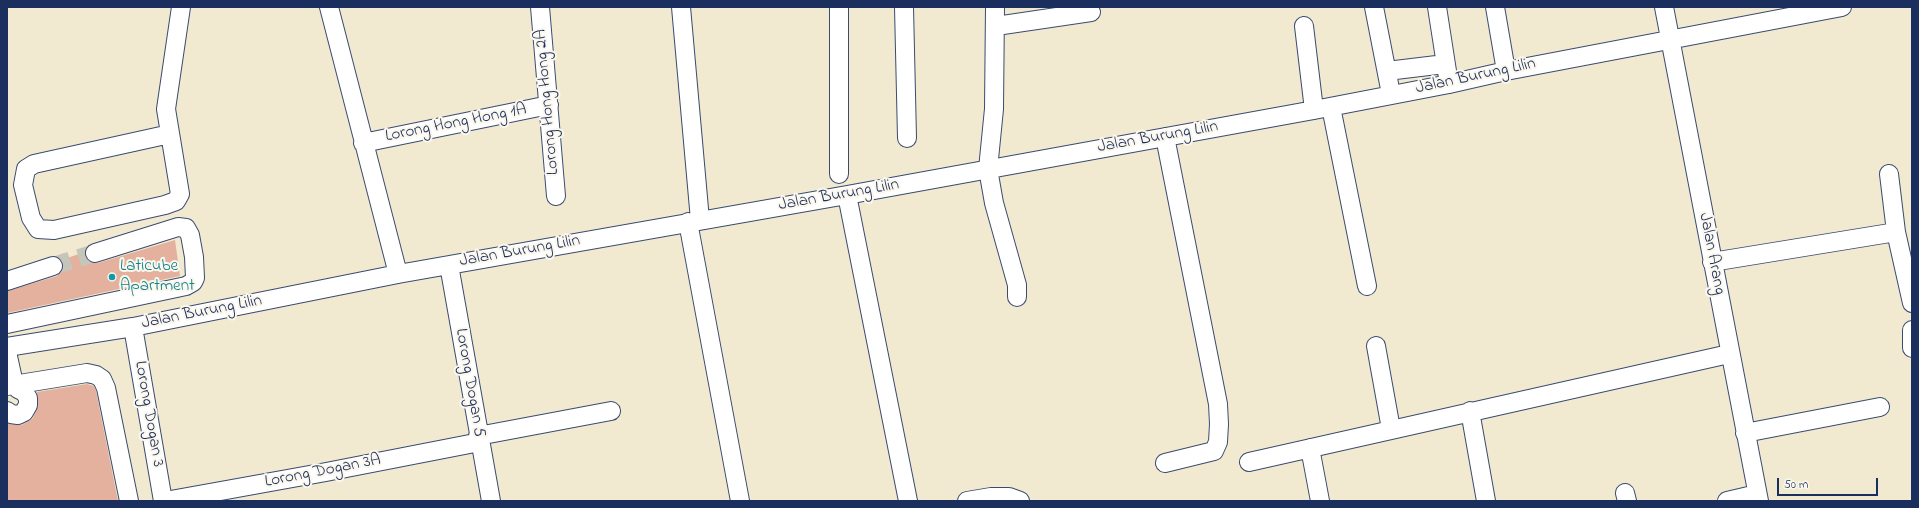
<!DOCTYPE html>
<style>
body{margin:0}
#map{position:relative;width:1919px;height:508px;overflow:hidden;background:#f1ead1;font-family:"Indie Flower",sans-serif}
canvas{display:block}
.frame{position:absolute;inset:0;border:8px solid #1b2f5e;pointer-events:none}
.scale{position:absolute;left:1777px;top:478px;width:101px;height:18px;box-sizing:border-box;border:2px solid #1b2f5e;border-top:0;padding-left:5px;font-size:12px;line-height:14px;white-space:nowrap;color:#1b2f5e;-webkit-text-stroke:3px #fbf7ec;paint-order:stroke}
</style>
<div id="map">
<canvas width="1919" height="508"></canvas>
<div class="frame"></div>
<div class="scale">50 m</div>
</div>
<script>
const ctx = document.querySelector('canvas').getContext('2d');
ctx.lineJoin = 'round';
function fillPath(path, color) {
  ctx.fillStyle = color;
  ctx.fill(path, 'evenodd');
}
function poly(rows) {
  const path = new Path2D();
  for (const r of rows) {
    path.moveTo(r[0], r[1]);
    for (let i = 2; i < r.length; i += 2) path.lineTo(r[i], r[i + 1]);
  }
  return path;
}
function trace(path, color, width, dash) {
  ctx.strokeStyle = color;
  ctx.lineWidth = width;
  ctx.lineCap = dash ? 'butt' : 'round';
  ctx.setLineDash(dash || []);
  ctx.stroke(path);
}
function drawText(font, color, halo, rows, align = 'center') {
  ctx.font = font + ' "Indie Flower",sans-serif';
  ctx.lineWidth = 4;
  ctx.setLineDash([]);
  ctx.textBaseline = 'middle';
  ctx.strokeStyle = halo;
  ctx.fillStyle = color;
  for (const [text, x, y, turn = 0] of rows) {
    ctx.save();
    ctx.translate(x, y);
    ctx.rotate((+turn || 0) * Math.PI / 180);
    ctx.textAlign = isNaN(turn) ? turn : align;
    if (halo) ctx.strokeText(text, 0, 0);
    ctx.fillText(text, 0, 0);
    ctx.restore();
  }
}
fillPath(poly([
 [175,240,180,276,7,313,7,291,57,276,63,269,61,260,85,252,88,261,98,263],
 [87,384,94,386,96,391,118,501,7,501,7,423,22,425,33,418,38,405,37,392]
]), '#e4b19e');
trace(poly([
 [53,266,95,253]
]), '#c6c5ba', 18, [18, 9]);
const minor = poly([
 [329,7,398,274],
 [540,7,556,196],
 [681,7,700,220],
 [904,7,907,138],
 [995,7,994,109,988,169,994,203,1017,285,1017,297],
 [1374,7,1391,94],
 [1437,7,1449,84],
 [1495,7,1506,71],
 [1664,7,1759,501],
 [996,26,1091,12],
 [1304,26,1314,110],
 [1387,71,1445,64],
 [1331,107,1367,286],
 [170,134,34,164,26,169,23,185,31,218,38,229,54,230,165,205,176,201,180,194,166,109,181,7],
 [1165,137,1218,404,1219,424,1218,442,1214,451,1165,463],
 [363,143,549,105],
 [839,174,839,7],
 [1889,174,1896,232,1912,303],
 [847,195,908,501],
 [688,222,740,501],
 [1712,262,1896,232],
 [449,265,491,501],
 [7,281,53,266],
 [7,324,186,286,193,282,195,278,194,257,190,235,186,228,178,227,95,253],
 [133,327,163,501],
 [1912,330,1912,348],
 [1376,346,1391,429],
 [7,347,133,327,398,274,847,195,1314,110,1449,84,1506,71,1842,7],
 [7,352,14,384,18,389,24,392,28,398,28,405,24,412,18,415,11,414,7,411],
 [7,386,87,373,96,375,102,379,106,388,129,501],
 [1470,411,1486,501],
 [1745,433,1880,407],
 [478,436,611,411],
 [1310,448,1320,501],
 [1249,462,1729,354],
 [1625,493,1627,501],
 [165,501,326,472,480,442],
 [967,501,991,497,1009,497,1020,501],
 [1727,501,1757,494]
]);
trace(minor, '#3b4b6f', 20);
trace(minor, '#fff', 18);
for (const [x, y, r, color] of [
 [112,277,4,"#0f9aa8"]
]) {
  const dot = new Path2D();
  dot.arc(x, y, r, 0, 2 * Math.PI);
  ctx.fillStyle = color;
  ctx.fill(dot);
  trace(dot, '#fbf7ec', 1.5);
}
drawText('17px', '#1b2f5e', '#fbf7ec', [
 ["Jalan Burung Lilin",1476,77,-12],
 ["Lorong Hong Hong 2A",548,102,-95],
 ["Lorong Hong Hong 1A",456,124,-11],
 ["Jalan Burung Lilin",1158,138,-10],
 ["Jalan Burung Lilin",839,196,-10],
 ["Jalan Burung Lilin",520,252,-10],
 ["Jalan Arang",1711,254,79],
 ["Jalan Burung Lilin",202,313,-11],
 ["Lorong Dogan 5",469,383,80],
 ["Lorong Dogan 3",148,414,80],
 ["Lorong Dogan 3A",323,472,-11]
]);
drawText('17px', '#0d838f', '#fbf7ec', [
 ["Laticube",120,267],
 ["Apartment",120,287]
], 'left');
</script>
